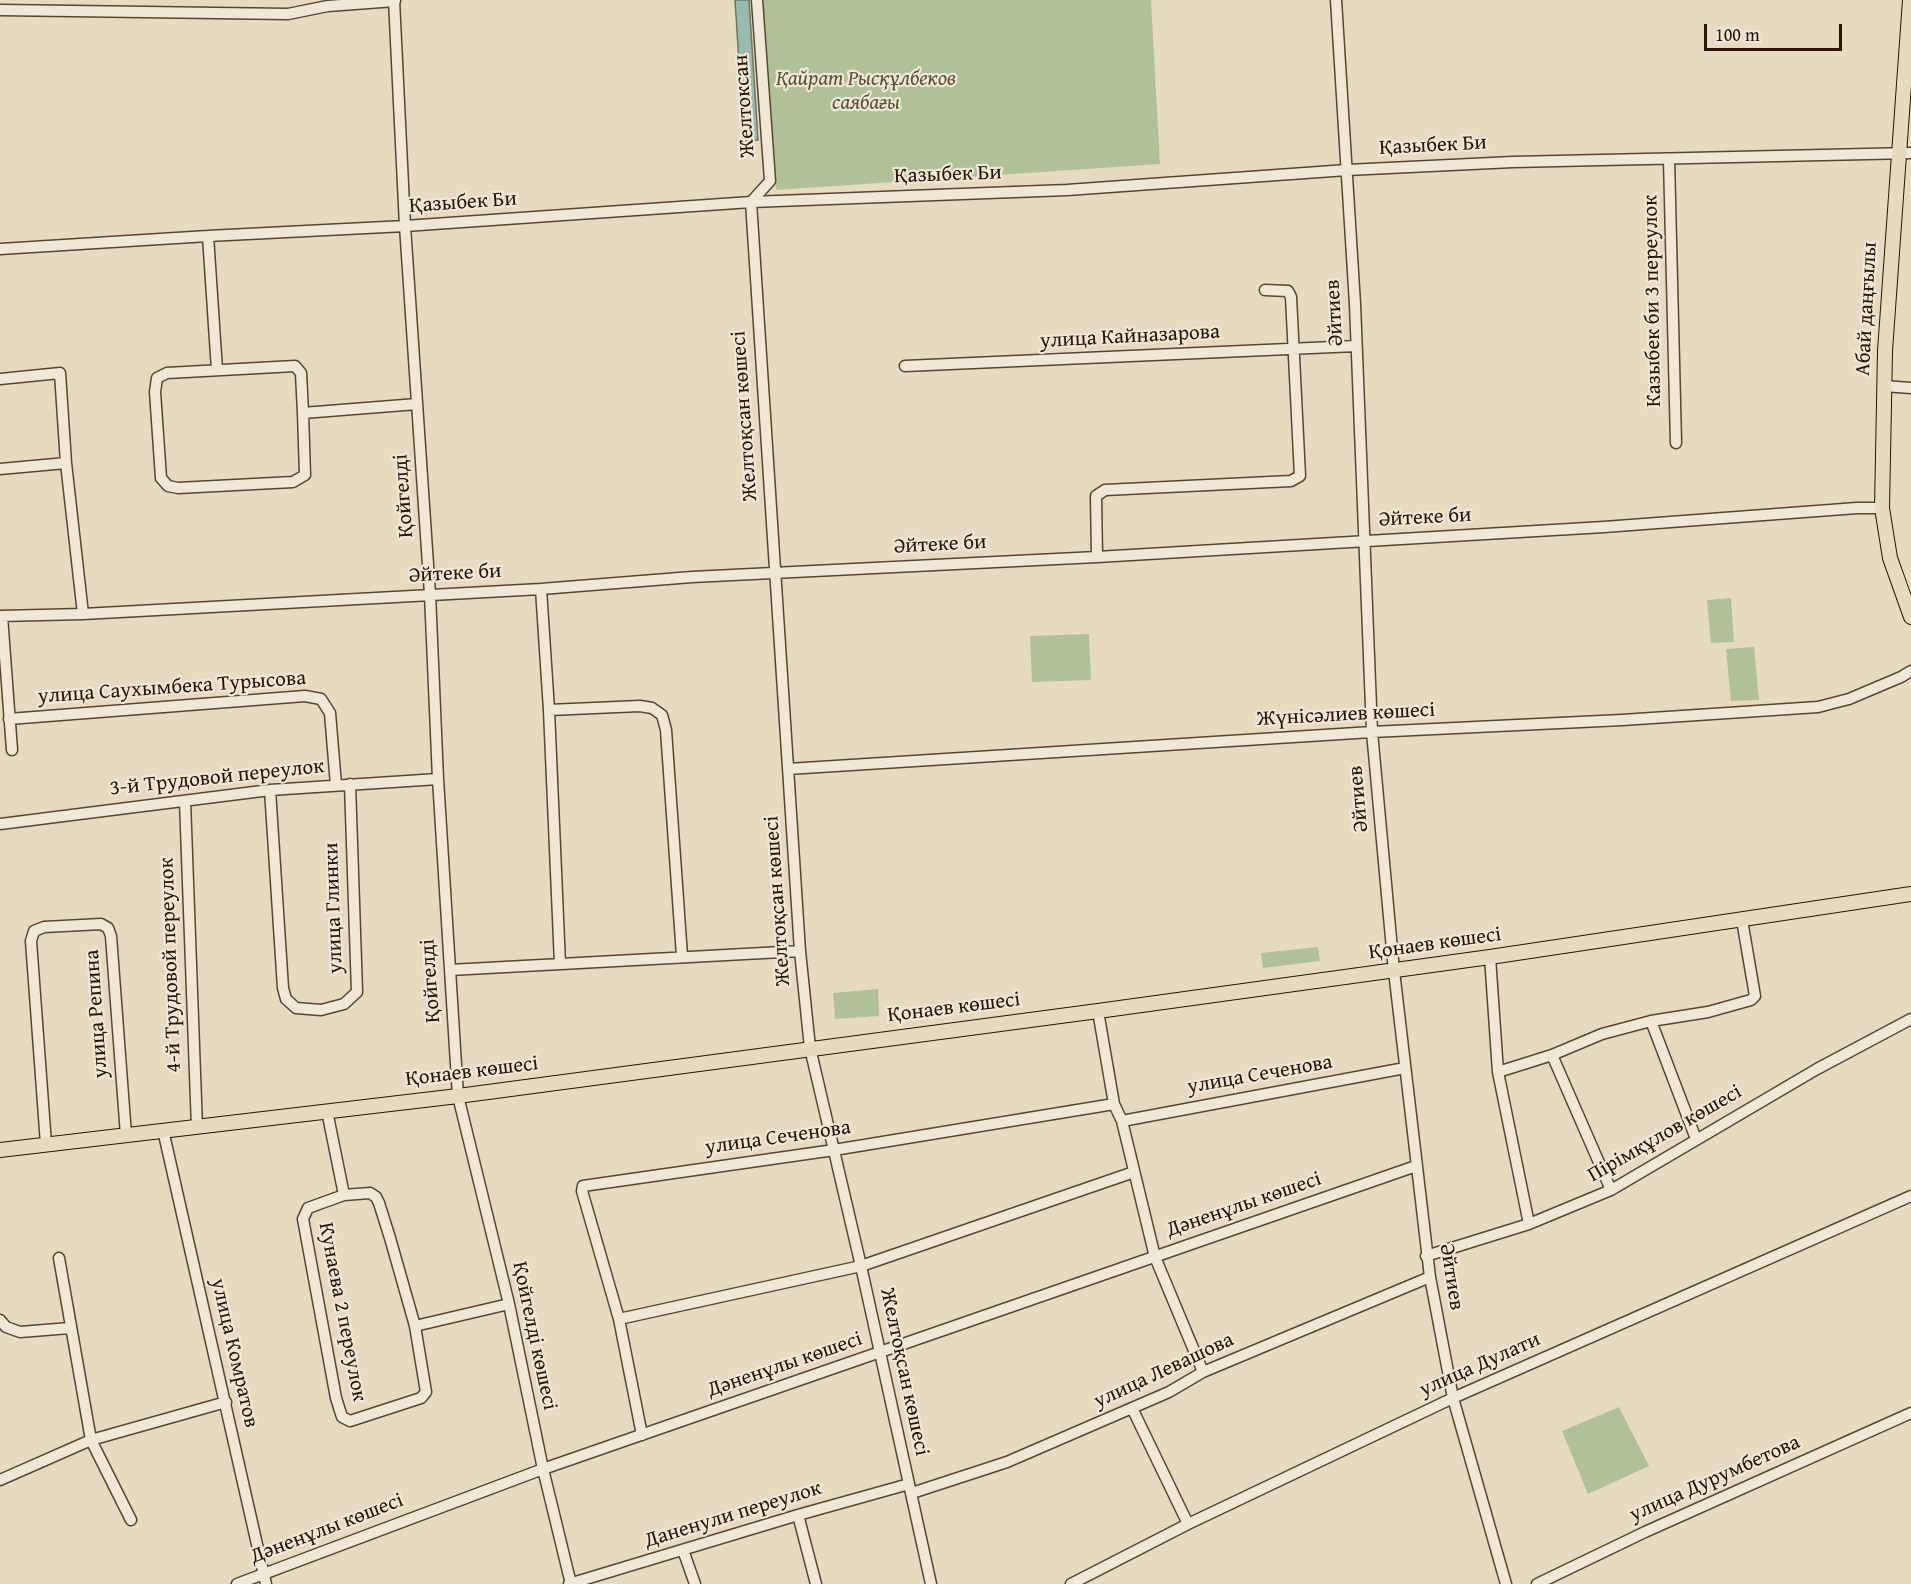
<!DOCTYPE html>
<meta charset="utf-8">
<style>
body{margin:0}
#map{position:relative;width:1911px;height:1584px;overflow:hidden;background:#e6dbc1;font-family:"Gentium Book Plus",serif}
canvas{display:block}
.scale{position:absolute;left:1704px;top:24px;width:138px;height:27px;box-sizing:border-box;border:3px solid #281400;border-top:0;padding-left:8px;font-size:18px;line-height:21px;white-space:nowrap;color:#281400;-webkit-text-stroke:4px #efe8d7;paint-order:stroke}
</style>
<div id="map">
<canvas width="1911" height="1584"></canvas>
<div class="scale">100 m</div>
</div>
<script>
const ctx = document.querySelector('canvas').getContext('2d');
ctx.lineJoin = 'round';
function fillPath(path, color) {
  ctx.fillStyle = color;
  ctx.fill(path, 'evenodd');
}
function poly(rows) {
  const path = new Path2D();
  for (const r of rows) {
    path.moveTo(r[0], r[1]);
    for (let i = 2; i < r.length; i += 2) path.lineTo(r[i], r[i + 1]);
  }
  return path;
}
function trace(path, color, width, dash) {
  ctx.strokeStyle = color;
  ctx.lineWidth = width;
  ctx.lineCap = dash ? 'butt' : 'round';
  ctx.setLineDash(dash || []);
  ctx.stroke(path);
}
function drawText(font, color, halo, rows, align = 'center') {
  ctx.font = font + ' "Gentium Book Plus",serif';
  ctx.lineWidth = 4.5;
  ctx.setLineDash([]);
  ctx.textBaseline = 'middle';
  ctx.strokeStyle = halo;
  ctx.fillStyle = color;
  for (const [text, x, y, turn = 0] of rows) {
    ctx.save();
    ctx.translate(x, y);
    ctx.rotate((+turn || 0) * Math.PI / 180);
    ctx.textAlign = isNaN(turn) ? turn : align;
    if (halo) ctx.strokeText(text, 0, 0);
    ctx.fillText(text, 0, 0);
    ctx.restore();
  }
}
fillPath(poly([
 [763,0,1151,0,1160,164,776,190],
 [1731,598,1734,642,1711,643,1707,600],
 [1089,634,1091,680,1032,682,1030,636],
 [1754,647,1759,700,1731,701,1726,649],
 [1318,947,1320,961,1263,968,1261,953],
 [878,989,879,1016,835,1019,833,993],
 [1619,1407,1649,1466,1588,1494,1562,1431]
]), '#b0c197');
const water = poly([
 [735,0,749,0,758,140,744,141,735,0]
]);
fillPath(water, '#97bbae');
trace(water, '#6b7868', 1.5);
const minor = poly([
 [394,0,405,226,430,594,438,779,458,1096,509,1304,543,1469,571,1584],
 [757,0,770,181,751,202,800,951,810,1048,861,1266,931,1584],
 [1336,0,1355,304,1372,732,1394,971,1430,1277,1453,1398,1506,1584],
 [0,10,288,14,328,6,395,1],
 [1669,159,1676,443],
 [208,236,217,370],
 [0,249,208,236,405,226,751,202,1067,190,1347,170,1513,162,1911,153],
 [905,366,1356,346],
 [0,379,60,373,66,463,83,614],
 [1884,386,1911,388],
 [303,413,305,475,293,482,178,488,168,486,161,478,155,392,157,378,167,373,295,366,301,373,303,413,417,404],
 [0,469,66,463],
 [1097,557,1096,496,1105,490,1291,481,1300,476,1291,297,1288,291,1265,290],
 [541,589,549,710,560,964],
 [0,616,83,614,541,589,692,577,1097,557,1604,527,1857,508,1882,508],
 [2,616,12,750],
 [549,710,640,706,652,708,662,715,666,730,682,956],
 [9,719,305,696,321,699,330,713,336,785],
 [788,769,1372,732,1622,720,1818,707,1849,699,1901,677,1911,671],
 [270,790,283,988,286,999,296,1008,321,1010,344,1004,357,992,350,784],
 [185,801,197,1128],
 [0,824,270,790,438,779],
 [1490,957,1498,1072,1529,1224],
 [450,970,800,951],
 [1098,1011,1114,1104,1122,1121,1155,1257,1203,1372],
 [1651,1021,1696,1139],
 [1552,1055,1611,1190],
 [1498,1072,1552,1055,1602,1034,1651,1021,1708,1012,1751,1000,1755,996,1742,920],
 [327,1111,344,1195],
 [1122,1121,1405,1068],
 [163,1130,266,1584],
 [46,1144,31,941,34,931,44,927,101,924,108,928,111,936,126,1135],
 [370,1193,376,1197,379,1203,390,1238,415,1326,426,1392,421,1398,350,1421,342,1417,336,1398,303,1219,308,1208,344,1195,370,1193],
 [1426,1256,1529,1224,1611,1190,1817,1069,1911,1019],
 [59,1258,91,1440,131,1520],
 [619,1319,861,1266,1134,1172],
 [0,1320,6,1327,20,1332,70,1328],
 [415,1326,509,1304],
 [1132,1408,1188,1524],
 [642,1435,619,1319,582,1191,583,1186,834,1150,1114,1104],
 [0,1480,91,1440,226,1402],
 [912,1493,1007,1462,1169,1392,1203,1372,1430,1277],
 [798,1515,816,1584],
 [683,1550,695,1584],
 [237,1584,543,1469,1416,1166],
 [569,1584,798,1515,909,1484],
 [1071,1584,1188,1524,1453,1398,1911,1196],
 [1537,1584,1645,1532,1911,1413]
]);
const major = poly([
 [1910,0,1885,351,1882,508,1890,558,1911,617],
 [0,1150,458,1096,1098,1011,1490,957,1911,894]
]);
trace(minor, '#584630', 13);
trace(major, '#281400', 16);
trace(minor, '#efe8d7', 10);
trace(major, '#e6dbc1', 14);
drawText('italic 21px', '#585135', '#efe8d7', [
 ["Қайрат Рысқұлбеков",866,80],
 ["саябағы",866,104]
]);
drawText('21px', '#281400', '#efe8d7', [
 ["Желтоксан",745,106,-94],
 ["Қазыбек Би",1433,146,-3],
 ["Қазыбек Би",948,175,-2],
 ["Қазыбек Би",463,203,-4],
 ["Казыбек би 3 переулок",1653,301,-91],
 ["Абай даңғылы",1867,309,-87],
 ["Әйтиев",1335,313,-93],
 ["улица Кайназарова",1130,337,-3],
 ["Желтоқсан көшесі",745,416,-94],
 ["Қойгелді",404,496,-94],
 ["Әйтеке би",1425,518,-3],
 ["Әйтеке би",940,545,-3],
 ["Әйтеке би",455,574,-3],
 ["улица Саухымбека Турысова",172,688,-4],
 ["Жүнісәлиев көшесі",1346,715,-3],
 ["3-й Трудовой переулок",217,778,-6],
 ["Әйтиев",1359,799,-95],
 ["Желтоқсан көшесі",778,901,-94],
 ["улица Глинки",334,908,-92],
 ["Қонаев көшесі",1435,944,-8],
 ["4-й Трудовой переулок",171,965,-92],
 ["Қойгелді",431,981,-94],
 ["Қонаев көшесі",954,1008,-7],
 ["улица Репина",97,1014,-94],
 ["Қонаев көшесі",472,1072,-7],
 ["улица Сеченова",1260,1075,-10],
 ["Пірімқұлов көшесі",1665,1134,-30],
 ["улица Сеченова",778,1138,-8],
 ["Дәненұлы көшесі",1244,1205,-19],
 ["Әйтиев",1451,1277,81],
 ["Кунаева 2 переулок",342,1312,79],
 ["Қойгелді көшесі",534,1336,78],
 ["улица Комратов",234,1353,77],
 ["Дәненұлы көшесі",785,1365,-19],
 ["улица Дулати",1480,1365,-24],
 ["улица Левашова",1164,1371,-25],
 ["Желтоқсан көшесі",904,1372,78],
 ["улица Дурумбетова",1715,1479,-24],
 ["Даненули переулок",733,1515,-17],
 ["Дәненұлы көшесі",327,1529,-21]
]);
</script>
